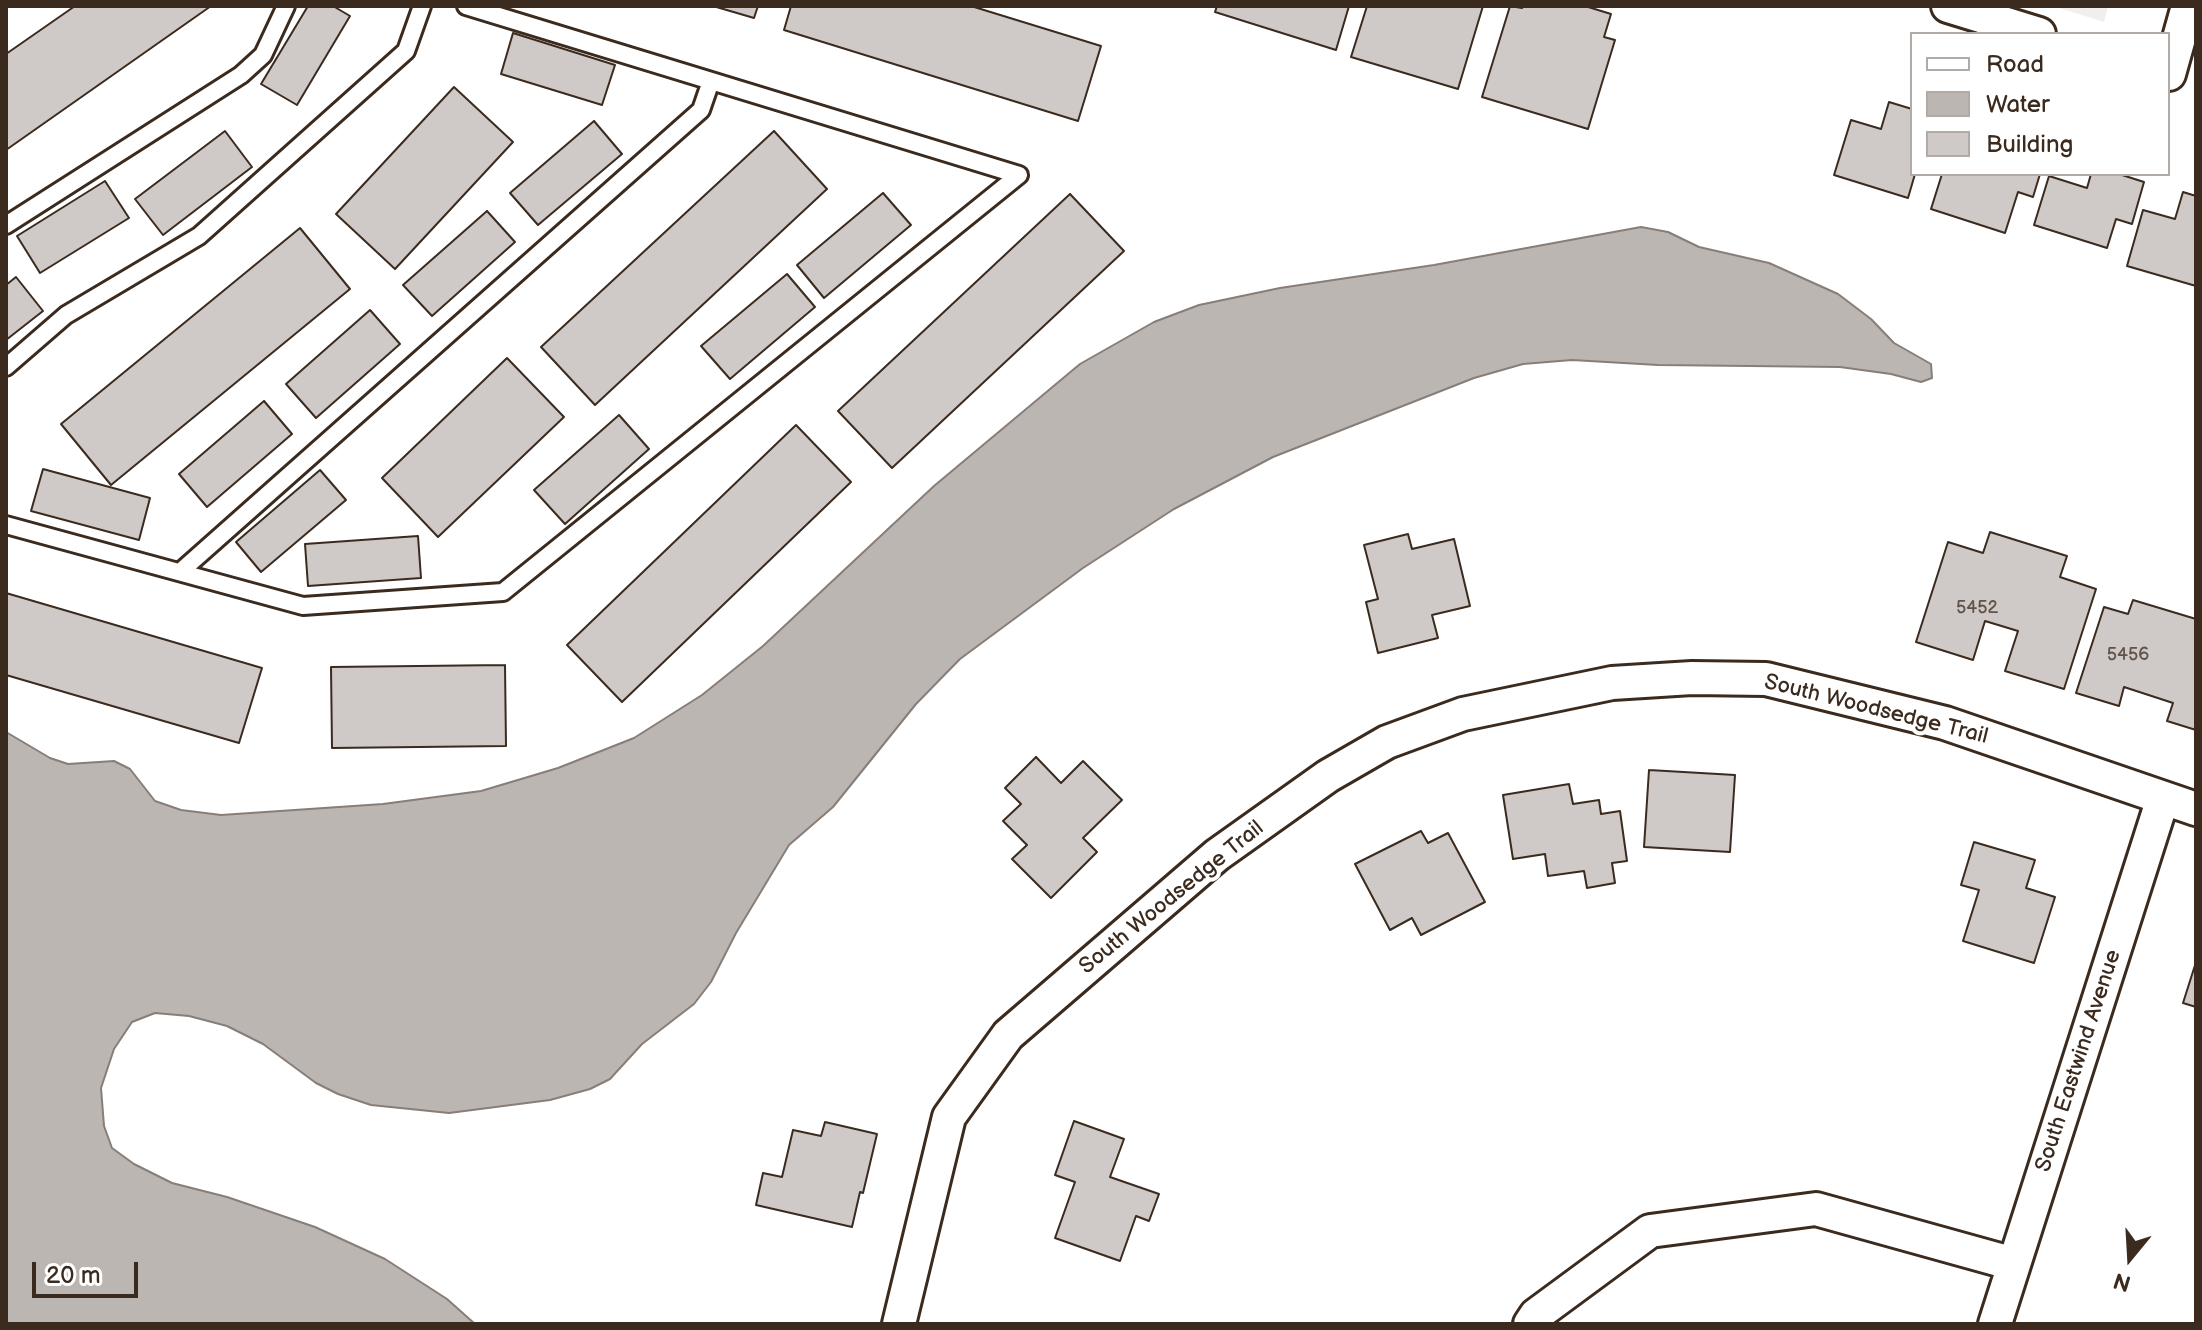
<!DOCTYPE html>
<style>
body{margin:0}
#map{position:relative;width:2202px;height:1330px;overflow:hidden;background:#fff;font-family:"Balsamiq Sans",sans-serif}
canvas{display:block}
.frame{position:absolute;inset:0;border:8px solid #3b2a1e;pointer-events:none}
.legend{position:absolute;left:1910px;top:32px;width:260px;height:144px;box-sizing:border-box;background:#fff;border:2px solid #b1aaa5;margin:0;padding:10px 14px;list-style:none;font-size:24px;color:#3b2a1e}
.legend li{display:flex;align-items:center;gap:16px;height:40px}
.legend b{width:40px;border:2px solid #b1aaa5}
.north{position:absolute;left:2090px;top:1218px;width:80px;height:80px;-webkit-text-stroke:6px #fff;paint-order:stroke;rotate:198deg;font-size:22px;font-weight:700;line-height:32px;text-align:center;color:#3b2a1e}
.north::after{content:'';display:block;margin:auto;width:28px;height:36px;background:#3b2a1e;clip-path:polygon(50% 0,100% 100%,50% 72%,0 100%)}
.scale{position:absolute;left:32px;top:1262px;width:106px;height:36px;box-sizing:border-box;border:4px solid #3b2a1e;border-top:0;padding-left:10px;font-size:24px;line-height:28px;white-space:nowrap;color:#3b2a1e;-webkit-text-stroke:6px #fff;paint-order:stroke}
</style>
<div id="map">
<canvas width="2202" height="1330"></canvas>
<div class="frame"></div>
<ul class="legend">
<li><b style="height:10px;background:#fff"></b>Road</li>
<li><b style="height:22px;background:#bcb6b3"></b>Water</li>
<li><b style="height:22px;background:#cfcac7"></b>Building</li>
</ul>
<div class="north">N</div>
<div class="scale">20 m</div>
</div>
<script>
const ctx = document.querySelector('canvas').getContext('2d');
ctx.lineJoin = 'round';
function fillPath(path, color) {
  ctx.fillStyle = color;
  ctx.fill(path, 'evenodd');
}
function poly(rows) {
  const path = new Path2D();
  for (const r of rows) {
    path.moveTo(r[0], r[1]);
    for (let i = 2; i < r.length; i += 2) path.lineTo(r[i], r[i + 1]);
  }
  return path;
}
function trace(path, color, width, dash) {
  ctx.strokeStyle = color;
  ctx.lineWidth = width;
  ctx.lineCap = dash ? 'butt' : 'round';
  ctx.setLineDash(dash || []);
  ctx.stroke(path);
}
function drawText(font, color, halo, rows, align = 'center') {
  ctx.font = font + ' "Balsamiq Sans",sans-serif';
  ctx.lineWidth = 8;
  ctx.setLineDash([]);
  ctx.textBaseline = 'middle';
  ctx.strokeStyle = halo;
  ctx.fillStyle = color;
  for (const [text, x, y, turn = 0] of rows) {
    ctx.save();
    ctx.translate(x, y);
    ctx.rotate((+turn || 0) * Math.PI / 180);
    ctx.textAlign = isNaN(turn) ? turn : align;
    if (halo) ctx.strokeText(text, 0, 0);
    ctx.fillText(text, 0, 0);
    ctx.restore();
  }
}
fillPath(poly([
 [2053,6,2108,6,2104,22]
]), '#f1efee');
const water = poly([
 [1641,227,1668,232,1699,247,1769,263,1838,294,1871,319,1894,343,1931,364,1932,378,1921,382,1891,374,1840,367,1658,365,1572,360,1523,364,1474,378,1273,457,1174,509,1083,568,960,659,916,704,833,807,789,845,736,933,711,982,694,1004,642,1044,610,1079,590,1089,550,1100,449,1113,371,1105,338,1094,316,1083,263,1044,227,1026,189,1016,155,1013,132,1022,114,1049,101,1088,104,1126,112,1148,134,1164,172,1183,227,1197,315,1227,385,1259,447,1299,475,1324,6,1324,6,732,50,758,68,764,114,761,130,769,155,801,181,810,221,815,383,804,481,791,558,768,634,738,702,695,763,646,934,486,1080,364,1154,322,1199,305,1280,288,1434,265,1641,227]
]);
fillPath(water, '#bcb6b3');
trace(water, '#887e77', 2);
const building = poly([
 [75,6,211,6,6,150,6,54,75,6],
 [308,6,333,6,350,16,297,105,261,84,308,6],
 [713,6,758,6,754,18,713,6],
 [791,6,971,6,1101,46,1078,121,784,30,791,6],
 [1217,6,1349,6,1336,50,1215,12,1217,6],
 [1367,6,1483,6,1458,89,1351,57,1367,6],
 [1510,6,1522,8,1522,6,1585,6,1611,14,1604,37,1615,40,1588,129,1482,97,1510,6],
 [513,33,615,65,602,105,501,74,513,33],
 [454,87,513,142,395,269,336,214,454,87],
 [1889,102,1912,109,1912,174,1915,174,1908,198,1834,175,1851,120,1881,129,1889,102],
 [594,121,622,154,538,225,510,193,594,121],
 [225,131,252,167,163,235,135,199,225,131],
 [774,131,827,189,595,405,541,347,774,131],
 [1942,174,2040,174,2033,197,2018,192,2005,233,1931,209,1942,174],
 [2091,174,2119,174,2144,182,2132,224,2116,219,2107,248,2034,225,2049,176,2087,188,2091,174],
 [105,181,129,218,40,273,17,236,105,181],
 [2183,192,2196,196,2196,286,2127,266,2143,210,2175,219,2183,192],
 [883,193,911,225,824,298,797,265,883,193],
 [1070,194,1124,251,892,468,838,411,1070,194],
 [487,211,515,242,432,316,403,285,487,211],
 [300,228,350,289,111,485,61,424,300,228],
 [787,274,815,307,730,379,701,346,787,274],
 [16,277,43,311,6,340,6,285,16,277],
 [370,310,400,344,316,418,286,384,370,310],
 [507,358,564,417,438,537,382,478,507,358],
 [264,401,292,434,207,507,179,474,264,401],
 [619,415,649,449,565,524,534,490,619,415],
 [796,425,851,482,622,702,567,645,796,425],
 [43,469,150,498,139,540,31,511,43,469],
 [320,470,346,500,261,572,236,542,320,470],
 [1990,532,2067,556,2060,577,2096,589,2064,689,2005,671,2018,631,1985,621,1973,660,1916,642,1948,542,1983,553,1990,532],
 [1408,534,1412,549,1454,539,1470,606,1432,615,1438,638,1378,653,1366,602,1378,599,1364,545,1408,534],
 [418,536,421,578,308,586,305,544,418,536],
 [6,593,262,668,239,743,6,675,6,593],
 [2133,600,2196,619,2196,730,2167,721,2173,703,2124,687,2119,706,2076,693,2104,607,2128,614,2133,600],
 [505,665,506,746,332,748,331,667,505,665],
 [1036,757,1061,783,1083,761,1122,800,1083,838,1097,852,1051,898,1012,859,1027,845,1003,821,1021,804,1005,788,1036,757],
 [1649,770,1735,775,1730,852,1644,847,1649,770],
 [1569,784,1573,804,1599,800,1601,814,1620,811,1627,861,1612,863,1615,883,1587,888,1584,871,1548,876,1545,854,1513,859,1503,795,1569,784],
 [1421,831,1428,843,1448,833,1485,902,1421,935,1412,918,1390,930,1355,864,1421,831],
 [1974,842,2035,860,2026,888,2055,897,2034,963,1963,941,1979,890,1961,885,1974,842],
 [2196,962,2196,1007,2183,1003,2196,962],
 [1074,1121,1124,1139,1110,1177,1159,1194,1149,1221,1136,1216,1120,1261,1055,1238,1075,1182,1055,1175,1074,1121],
 [825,1122,877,1134,863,1193,860,1192,852,1227,756,1205,763,1173,782,1177,793,1130,821,1136,825,1122]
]);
fillPath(building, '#cfcac7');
trace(building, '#3b2a1e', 2);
const lane = poly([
 [6,225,241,75,263,55,286,6],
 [6,367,66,315,199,236,406,51,422,6],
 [6,525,303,606,503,592,1019,175,466,6],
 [180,572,701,110,711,81]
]);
const street = poly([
 [1948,6,2039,34],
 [2169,74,2188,6],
 [899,1324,949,1117,1008,1035,1217,855,1328,776,1387,742,1463,714,1612,683,1692,678,1766,679,1945,723,2196,809],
 [1530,1324,1536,1315,1650,1231,1816,1209,2014,1264],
 [1995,1324,2163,798]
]);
trace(lane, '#3b2a1e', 22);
trace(street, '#3b2a1e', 38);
trace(lane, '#fff', 16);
trace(street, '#fff', 32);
drawText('18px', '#605248', null, [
 ["5452",1977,608],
 ["5456",2128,655]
]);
drawText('22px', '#3b2a1e', '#fff', [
 ["South Woodsedge Trail",1876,710,14],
 ["South Woodsedge Trail",1172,898,-39],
 ["South Eastwind Avenue",2079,1061,-72]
]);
</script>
